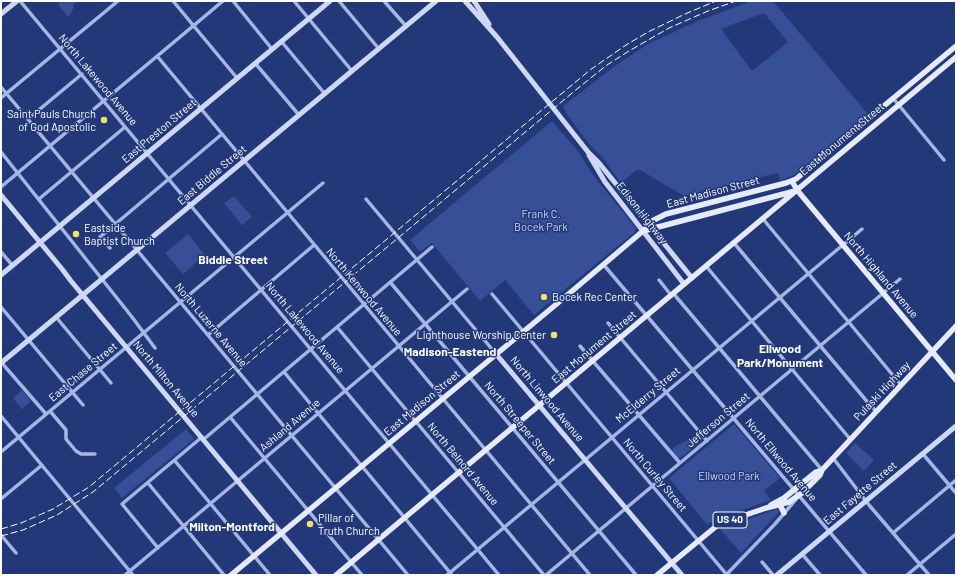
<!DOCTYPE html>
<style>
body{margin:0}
#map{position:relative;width:957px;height:576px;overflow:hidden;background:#233879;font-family:Barlow,sans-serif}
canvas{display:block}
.frame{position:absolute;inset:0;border:2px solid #fff;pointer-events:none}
</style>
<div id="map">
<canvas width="957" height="576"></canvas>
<div class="frame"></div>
</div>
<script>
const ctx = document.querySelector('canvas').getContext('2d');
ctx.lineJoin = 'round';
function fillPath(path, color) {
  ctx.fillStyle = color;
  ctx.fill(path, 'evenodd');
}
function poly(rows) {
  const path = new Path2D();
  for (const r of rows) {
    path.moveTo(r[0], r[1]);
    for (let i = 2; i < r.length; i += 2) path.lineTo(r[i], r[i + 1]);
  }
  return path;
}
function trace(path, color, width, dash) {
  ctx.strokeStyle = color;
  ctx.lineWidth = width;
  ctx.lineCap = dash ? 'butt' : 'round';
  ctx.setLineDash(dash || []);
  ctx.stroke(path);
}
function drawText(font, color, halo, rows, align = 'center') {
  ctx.font = font + ' Barlow,sans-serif';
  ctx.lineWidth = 3;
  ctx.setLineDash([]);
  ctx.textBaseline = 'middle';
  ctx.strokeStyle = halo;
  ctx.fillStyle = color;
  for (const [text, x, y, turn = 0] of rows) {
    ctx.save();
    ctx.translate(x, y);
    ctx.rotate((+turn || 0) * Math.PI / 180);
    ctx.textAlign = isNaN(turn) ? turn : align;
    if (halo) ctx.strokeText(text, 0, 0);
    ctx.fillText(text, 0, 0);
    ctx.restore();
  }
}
fillPath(poly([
 [62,1,78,1,74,4,72,12,68,17,58,4],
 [752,1,773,1,868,114,796,174,780,181,778,173,684,196,638,169,621,183,602,157,590,145,566,113,563,106,615,66,648,44,698,21],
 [764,13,788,42,752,71,721,29],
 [552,121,577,150,593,175,635,227,635,232,534,315,505,280,480,301,432,243,420,252,410,240],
 [234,196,252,217,242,225,224,203],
 [188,234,205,255,183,274,165,253],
 [22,390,31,401,22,409,13,398],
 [734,424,780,478,764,491,771,500,719,518,707,525,669,478],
 [186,429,194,439,122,498,114,488],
 [698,435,701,438,702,440,682,457,678,458,672,450,674,447],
 [855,443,874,460,864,471,846,453],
 [777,509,779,510,778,513,741,553,720,529]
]), '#364f97');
trace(poly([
 [20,1,499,575],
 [173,1,237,78],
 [233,1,272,49],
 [294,1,352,71],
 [339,1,379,49],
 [384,1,406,26],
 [281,41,325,94],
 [157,56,590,575],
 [255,63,299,115],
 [1,87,408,575],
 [1,98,118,1],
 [893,98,944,160],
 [28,119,82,74],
 [1,152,132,317,155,348],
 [1,187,223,1],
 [39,199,125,127],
 [366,199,496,354],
 [763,219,901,385],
 [734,243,870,405,876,411],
 [110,248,100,237,222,134],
 [1,252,13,266],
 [603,264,866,575],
 [706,266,850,439],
 [659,280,671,295],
 [390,282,636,575],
 [673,293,822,470],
 [492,294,727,575],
 [1,307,83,405],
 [56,317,111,383],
 [608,323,707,441],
 [337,327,544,575],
 [208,335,314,245],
 [580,346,680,463],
 [1,362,46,414],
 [284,372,452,575],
 [50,411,66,430,66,439,76,451,81,454,95,454],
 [1,416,133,575],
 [230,417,362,575],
 [204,439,432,247],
 [1,452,323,183],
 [923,454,956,493],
 [833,458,869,505,929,575],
 [175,461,270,575],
 [148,483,224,575],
 [1,499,42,465],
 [893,533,956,480],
 [1,535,16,553],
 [158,548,122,504,202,437],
 [802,554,820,575],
 [762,562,773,575],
 [125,575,467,289],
 [447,575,862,229],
 [546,575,900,279],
 [726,575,775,524,797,498],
 [907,575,956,534]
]), '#a5b6e4', 3.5);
trace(poly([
 [465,1,497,37,588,152,599,163,692,278],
 [474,1,489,24],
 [1,14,17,1],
 [589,155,605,182,684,284],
 [1,195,62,269,71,281,316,575],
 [1,275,330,1],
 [496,354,682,575],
 [1,363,436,1],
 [777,575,956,426]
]), '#ced8f4', 5);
trace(poly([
 [792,181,797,190,956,380],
 [643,231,795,191],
 [771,505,784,498,816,472,822,470],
 [780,505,784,513],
 [231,575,571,292,643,231,652,221,666,214,786,183,796,179,956,46],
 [336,575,956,57],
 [657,575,719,524,766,508,789,502,802,493,820,475,822,470,956,326]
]), '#e5eafc', 5.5);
trace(poly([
 [1,529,21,523,53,509,89,487,590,70,626,45,648,32,685,14,716,1],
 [1,536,23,530,57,515,93,492,577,89,607,65,629,51,669,28,708,11,736,1]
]), '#fff', 1, [7, 3]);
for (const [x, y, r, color] of [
 [104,120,4,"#efe269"],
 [76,234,4,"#efe269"],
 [544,297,4,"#efe269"],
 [554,335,4,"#efe269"],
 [310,524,4,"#efe269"]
]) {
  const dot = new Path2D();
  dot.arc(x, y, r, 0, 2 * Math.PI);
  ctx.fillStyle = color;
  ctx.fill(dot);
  trace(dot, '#233879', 1.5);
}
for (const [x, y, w] of [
 [730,520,34]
]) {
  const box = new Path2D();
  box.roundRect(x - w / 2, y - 8, w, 16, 3);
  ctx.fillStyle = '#233879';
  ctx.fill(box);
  trace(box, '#fff', 1);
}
drawText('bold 10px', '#fff', null, [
 ["US 40",730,520]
]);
drawText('11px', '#fff', '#233879', [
 ["North Lakewood Avenue",98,80,50],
 ["East Preston Street",159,131,-40],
 ["East Monument Street",842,139,-40],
 ["East Biddle Street",212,175,-40],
 ["East Madison Street",713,192,-15],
 ["Edison Highway",642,213,52],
 ["North Highland Avenue",881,275,50],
 ["North Kenwood Avenue",364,292,50],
 ["North Luzerne Avenue",211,325,50],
 ["North Lakewood Avenue",305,328,50],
 ["East Monument Street",594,347,-40],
 ["East Chase Street",83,372,-40],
 ["North Milton Avenue",166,379,50],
 ["Pulaski Highway",882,391,-47],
 ["McElderry Street",648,395,-40],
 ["North Linwood Avenue",547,399,50],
 ["East Madison Street",422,403,-40],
 ["Jefferson Street",718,420,-40],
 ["North Streeper Street",520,423,50],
 ["Ashland Avenue",290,425,-40],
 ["North Ellwood Avenue",781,460,50],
 ["North Belnord Avenue",463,464,50],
 ["North Curley Street",655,475,50],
 ["East Fayette Street",860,493,-40]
]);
drawText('11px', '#fff', '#233879', [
 ["Saint Pauls Church",96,114,"right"],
 ["of God Apostolic",96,127,"right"],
 ["Eastside",84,228],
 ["Baptist Church",84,241],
 ["Bocek Rec Center",552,297],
 ["Lighthouse Worship Center",546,335,"right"],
 ["Pillar of",318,518],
 ["Truth Church",318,531]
], 'left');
drawText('11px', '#c8d3f4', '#233879', [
 ["Frank C.",541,214],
 ["Bocek Park",541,227],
 ["Ellwood Park",729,476]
]);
drawText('bold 12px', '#fff', '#233879', [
 ["Biddle Street",233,260],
 ["Ellwood",780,349],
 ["Park/Monument",780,363],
 ["Madison-Eastend",450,352],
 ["Milton-Montford",232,527]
]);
</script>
